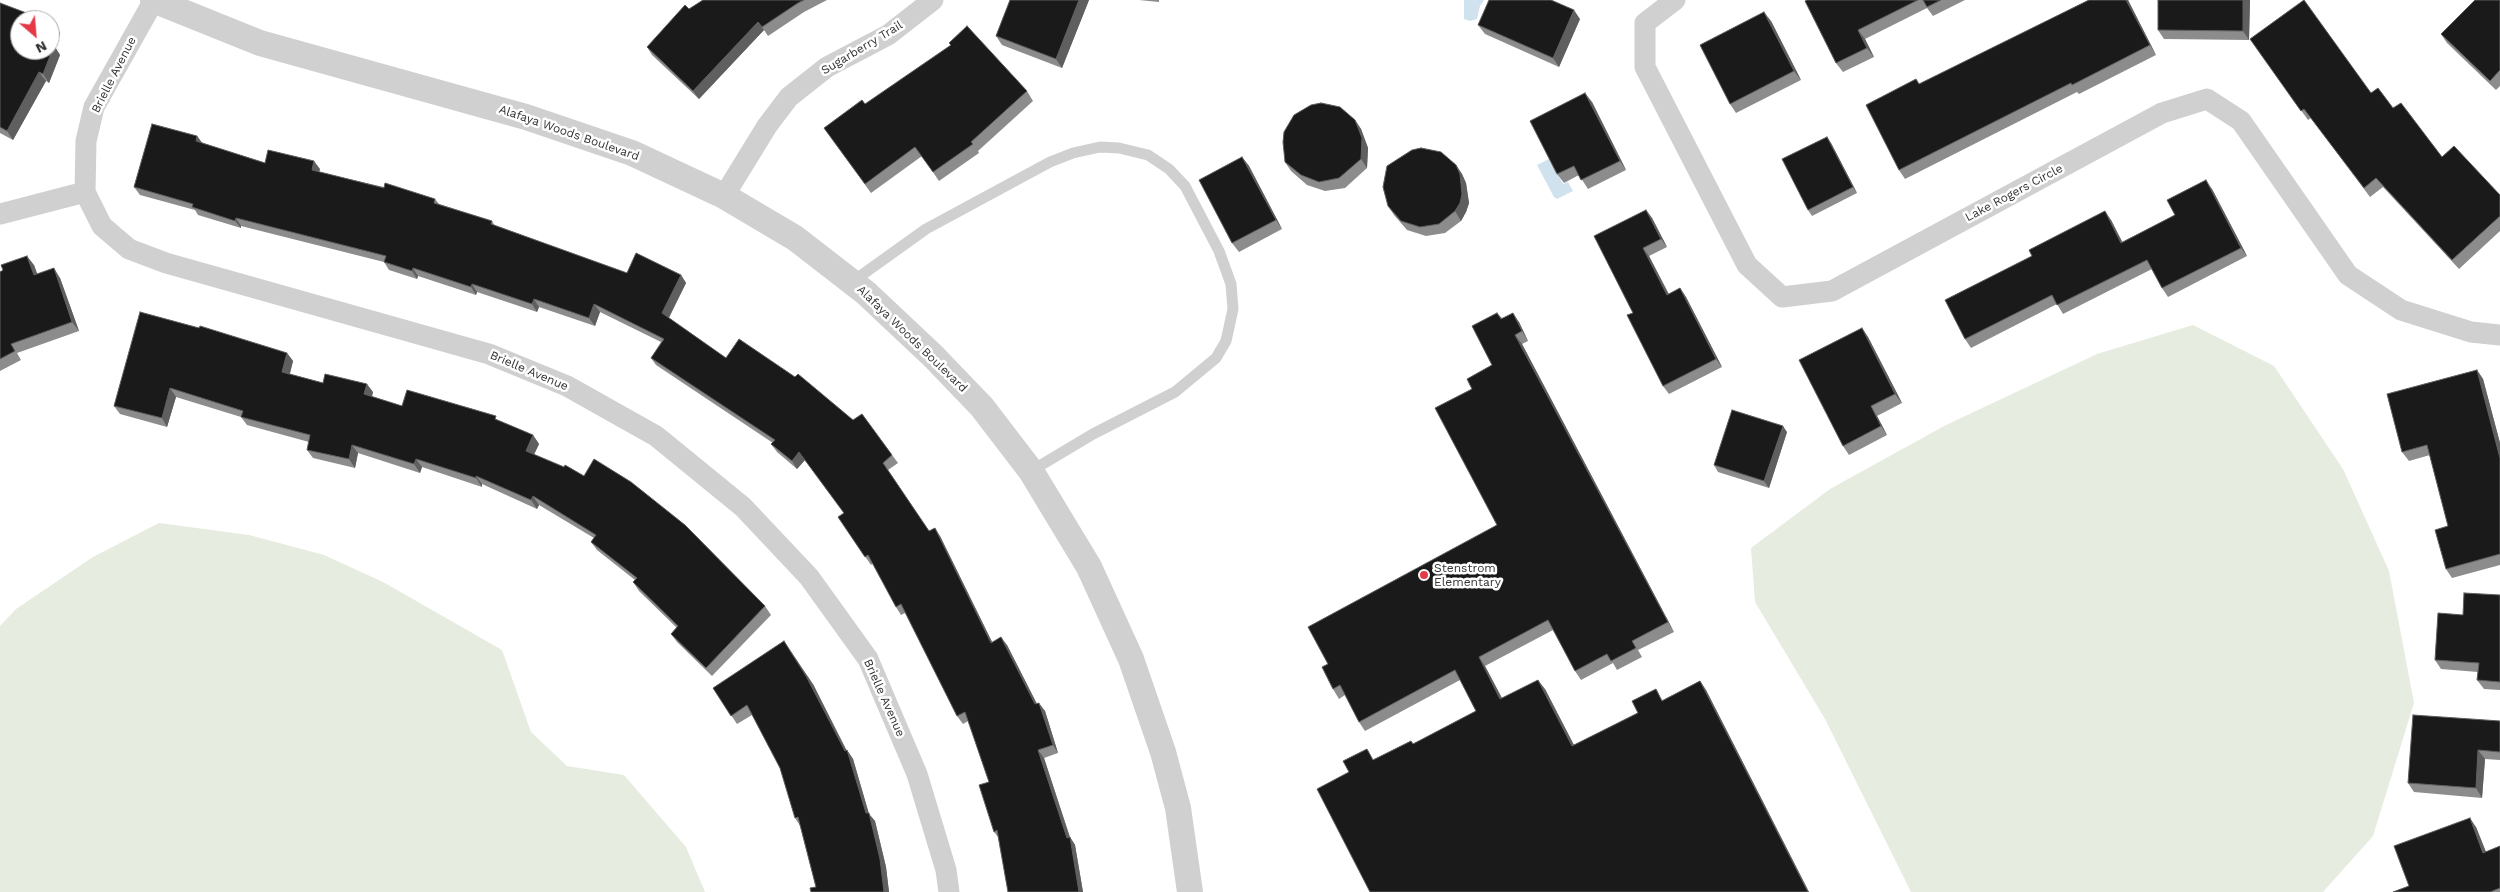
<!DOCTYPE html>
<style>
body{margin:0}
#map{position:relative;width:2500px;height:892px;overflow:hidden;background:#fff;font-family:"Work Sans",sans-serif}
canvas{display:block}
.north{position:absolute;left:10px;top:10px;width:50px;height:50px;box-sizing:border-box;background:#fff;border:1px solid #adadad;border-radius:50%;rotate:153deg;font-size:14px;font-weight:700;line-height:20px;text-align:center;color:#333}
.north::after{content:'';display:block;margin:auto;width:18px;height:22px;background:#e63946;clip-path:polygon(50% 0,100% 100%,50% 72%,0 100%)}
</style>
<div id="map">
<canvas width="2500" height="892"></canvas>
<div class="north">N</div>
</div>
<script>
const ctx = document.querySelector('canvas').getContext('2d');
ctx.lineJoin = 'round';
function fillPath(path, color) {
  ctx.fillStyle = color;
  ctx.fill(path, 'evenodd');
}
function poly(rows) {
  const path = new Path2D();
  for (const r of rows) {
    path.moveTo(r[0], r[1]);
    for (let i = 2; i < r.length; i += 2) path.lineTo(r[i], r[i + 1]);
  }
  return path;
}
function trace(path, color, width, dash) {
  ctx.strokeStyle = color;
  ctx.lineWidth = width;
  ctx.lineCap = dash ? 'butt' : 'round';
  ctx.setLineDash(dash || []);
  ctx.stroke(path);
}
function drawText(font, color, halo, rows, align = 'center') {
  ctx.font = font + ' "Work Sans",sans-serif';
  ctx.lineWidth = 5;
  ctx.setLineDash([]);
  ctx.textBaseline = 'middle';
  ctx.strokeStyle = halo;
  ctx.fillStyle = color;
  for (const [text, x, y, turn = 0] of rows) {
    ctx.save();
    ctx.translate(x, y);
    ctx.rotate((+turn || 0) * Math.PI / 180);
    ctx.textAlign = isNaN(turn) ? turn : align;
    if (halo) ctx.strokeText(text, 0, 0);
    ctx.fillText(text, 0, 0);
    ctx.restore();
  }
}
fillPath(poly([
 [2193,325,2274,366,2343,469,2389,571,2414,703,2373,836,2323,892,1911,892,1825,719,1755,602,1751,548,1830,489,1946,425,2097,354],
 [159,523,249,535,324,555,383,582,502,650,531,732,567,766,624,775,686,847,705,892,0,892,0,626,16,609,93,557]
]), '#e6ecdf');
fillPath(poly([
 [1464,0,1484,0,1480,6,1477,19,1470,21,1464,19],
 [1549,159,1563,184,1568,182,1573,191,1557,199,1554,197,1537,165]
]), '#cfe2ee');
trace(poly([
 [852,282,926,229,1050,162,1073,153,1100,147,1119,148,1148,155,1169,169,1185,186,1219,251,1231,284,1233,309,1226,341,1216,358,1175,392,1093,434,1031,471]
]), '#d0d0d0', 11);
trace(poly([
 [154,0,94,107,86,141,85,192,102,226,129,249,166,263,489,354,567,386,656,436,743,507,809,577,868,659,917,774,946,870,949,892],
 [1675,0,1645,23,1645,67,1747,265,1782,297,1832,291,2162,113,2207,99,2241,121,2348,275,2401,310,2471,332,2500,335],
 [724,196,767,126,789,97,827,67,888,35,933,0],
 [0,214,85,192]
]), '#d0d0d0', 21);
trace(poly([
 [153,0,260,43,526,117,632,153,724,196,795,238,866,293,933,356,982,407,1031,471,1089,567,1131,659,1163,752,1178,808,1190,892]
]), '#d0d0d0', 26);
fillPath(poly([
 [703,0,827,0,804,12,768,36,764,30,699,99,652,55,647,47,689,9],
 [1010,0,1089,0,1062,68,1002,45,996,36],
 [1139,0,1159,0,1159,2],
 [1807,0,1965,0,1933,16,1927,8,1865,39,1874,57,1843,72,1836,63],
 [2089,0,2128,0,2156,55,2079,94,2077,92,1905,179,1899,170,1920,84],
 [2250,0,2249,40,2164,39,2158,30],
 [2500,0,2500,86,2496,90,2447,43,2441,34],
 [0,3,60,33,55,47,60,55,49,83,46,81,13,140,0,133],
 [1580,19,1559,67,1485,34,1478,25],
 [1771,21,1801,80,1736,113,1730,104],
 [2250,39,2371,93,2393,108,2442,157,2500,195,2500,231,2459,269,2383,187,2370,197,2311,118,2308,120],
 [1027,91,1033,101,978,151,979,153,939,181,922,156,871,193,824,128,865,104],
 [1592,102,1626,170,1588,189,1579,175,1564,183,1557,174],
 [1355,120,1361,129,1368,148,1367,168,1345,188,1325,191,1307,185,1291,171,1285,162],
 [197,136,202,143,265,163,320,169,319,172,435,199,439,204,492,221,495,226,627,273,681,275,686,283,669,318,726,358,853,420,862,414,898,463,888,470,929,531,940,536,992,642,1007,645,1037,704,1045,711,1058,753,1044,758,1070,837,1075,845,1083,892,1008,892,999,838,994,832,989,782,968,721,963,724,957,716,905,613,901,615,896,607,873,563,871,565,838,517,844,513,805,460,797,469,777,452,771,444,773,443,656,365,651,358,661,342,600,312,595,326,539,307,537,312,477,292,476,295,418,276,417,279,389,270,384,262,241,226,241,228,198,215,195,210,140,195,134,187],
 [1827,137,1831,143,1857,193,1812,216,1808,210],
 [1242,157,1249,166,1282,229,1239,252,1232,243],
 [1456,165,1462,174,1466,183,1469,203,1466,212,1461,221,1445,233,1426,236,1407,230,1394,215,1388,206],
 [2212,189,2247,256,2168,297,2162,288,2152,269,2063,314,2057,304,1971,348,1965,339,2111,220,2122,242,2175,215],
 [1646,210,1652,218,1667,247,1649,256,1669,294,1680,288,1686,297,1722,367,1669,394,1663,386,1633,313],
 [34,265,37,274,60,278,79,331,17,353,21,360,0,371,0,272],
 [1497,313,1502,318,1519,322,1528,341,1522,344,1674,632,1638,650,1642,657,1617,670,1613,663,1581,680,1575,671,1553,630,1485,666,1502,698,1545,689,1574,745,1700,681,1706,690,1809,892,1374,759,1413,744,1476,711,1460,680,1365,731,1359,722,1345,695,1339,699,1333,689,1328,664,1497,525,1472,389,1492,365],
 [199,328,287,353,293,361,290,374,323,383,373,392,372,397,402,406,500,421,533,435,539,444,534,454,765,606,771,615,712,676,677,642,671,634,677,628,639,591,633,582,635,580,597,550,591,542,594,538,539,505,537,509,482,484,482,487,422,467,420,473,358,453,355,468,313,458,307,450,309,442,247,425,241,417,176,397,167,427,120,414,114,406],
 [1862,328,1868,337,1902,403,1877,416,1887,435,1849,455,1843,446],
 [2477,370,2483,379,2500,443,2500,565,2452,578,2446,569,2448,526,2430,455,2409,461,2402,452],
 [1787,432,1769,488,1718,472,1714,465],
 [2500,595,2500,690,2484,689,2477,680,2478,672,2441,669,2435,660,2463,615],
 [813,684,846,751,847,750,853,759,869,814,875,821,886,867,889,892,811,892,816,887,801,827,795,818,780,768,752,715,737,724,713,688],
 [2500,721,2500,760,2485,759,2482,798,2414,792,2408,783],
 [2476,827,2486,852,2500,847,2500,892,2393,892,2409,886]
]), '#8c8c8c');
fillPath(poly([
 [1079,0,1089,0,1062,68,1056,59],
 [2126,0,2128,0,2156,55,2150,45],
 [2243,0,2250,0,2249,40,2243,31],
 [1574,10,1580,19,1559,67,1553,58],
 [1764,12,1771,21,1801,80,1794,71],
 [758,22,764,30,699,99,693,91],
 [54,24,60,33,55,47,60,55,49,83,43,74,50,48,50,34],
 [1858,30,1865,39,1874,57,1867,48],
 [39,72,46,81,13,140,7,131],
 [1585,93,1592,102,1626,170,1620,161],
 [1355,120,1361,129,1368,148,1367,168,1361,159],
 [197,136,203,144,196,141],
 [1827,137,1831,143,1857,193,1853,187],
 [1242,157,1249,166,1282,229,1276,220],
 [314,161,320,169,317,178,312,170],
 [1456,165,1462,174,1466,183,1469,203,1466,212,1461,221,1455,211],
 [2206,180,2212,189,2247,256,2241,248],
 [1646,210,1652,218,1667,247,1661,239],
 [2105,211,2111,220,2127,251,2121,243],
 [236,218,241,226,241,228,235,221],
 [1643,248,1649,256,1673,303,1667,295],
 [27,256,34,265,41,284,34,275],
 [54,268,60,278,79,331,72,322],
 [413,268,418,276,417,279,412,271],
 [681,275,686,283,667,321,662,313],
 [472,284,477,292,476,295,471,287],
 [1680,288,1686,297,1722,367,1716,359],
 [534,299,539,307,537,312,532,304],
 [594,304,600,312,595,326,589,318],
 [1513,313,1519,322,1528,341,1522,331],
 [1862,328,1868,337,1902,403,1895,394],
 [1515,335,1522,344,1674,632,1668,622],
 [287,353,293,361,288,380,282,372],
 [2477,370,2483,379,2500,443,2500,458],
 [367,384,373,392,370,403,364,394],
 [170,388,176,397,167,427,162,418],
 [1871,406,1877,416,1887,435,1881,426],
 [1783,426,1787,432,1769,488,1764,481],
 [533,435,539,444,532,459,526,451],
 [352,445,358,453,355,468,349,459],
 [799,452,805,460,797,469,792,461],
 [416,459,422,467,420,473,414,464],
 [476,476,482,484,482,487,476,478],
 [533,496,539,505,537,509,531,500],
 [935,528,940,536,996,650,991,643],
 [1001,637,1007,645,1041,712,1035,704],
 [790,650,813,684,849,755,847,750,853,759,869,814,875,821,886,867,889,892,884,892,866,813,845,751],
 [1479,657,1485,666,1507,708,1500,699],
 [1538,680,1545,689,1579,755,1572,746],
 [1700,681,1706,690,1809,892,1808,892],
 [1039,703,1045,711,1058,753,1053,745],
 [1038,750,1044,758,1070,838,1070,837,1075,845,1083,892,1079,892,1067,838],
 [2478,750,2485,759,2482,798,2476,788],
 [2470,818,2476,827,2490,862,2483,853]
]), '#5f5f5f');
const building = poly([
 [703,0,804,0,798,3,762,27,758,22,693,91,647,47,685,5,689,9,703,0],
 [1010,0,1079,0,1056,59,996,36,1010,0],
 [1489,0,1551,0,1574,10,1553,58,1478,25,1489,0],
 [1807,0,1918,0,1858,30,1867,48,1836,63,1805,1,1807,0],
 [1923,0,1941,0,1927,7,1923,0],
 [2089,0,2126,0,2150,45,2072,85,2071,83,1899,170,1866,105,1916,79,1919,84,2089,0],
 [2158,0,2243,0,2243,31,2158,30,2158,0],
 [2304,0,2371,93,2378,88,2393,108,2401,103,2442,157,2454,146,2500,195,2500,216,2452,260,2376,178,2364,188,2304,109,2301,111,2250,39,2304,0],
 [2475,0,2500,0,2500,70,2490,81,2441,34,2475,0],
 [0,3,45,20,20,20,20,50,50,50,50,44,54,46,43,74,39,72,7,131,0,127,0,3],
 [1764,12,1794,71,1730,104,1700,45,1764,12],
 [50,22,54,24,50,34,50,22],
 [967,26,1027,91,971,142,973,144,933,172,915,147,865,184,824,128,862,100,865,104,951,45,949,43,967,26],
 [1585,93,1620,161,1581,180,1574,166,1557,174,1530,121,1585,93],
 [1321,103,1340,107,1355,120,1362,138,1361,159,1339,178,1319,182,1301,175,1285,162,1283,142,1284,132,1294,115,1311,105,1321,103],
 [152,124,197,136,196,141,265,163,268,150,314,161,312,170,384,188,385,183,435,199,434,203,492,221,491,224,627,273,636,253,681,275,662,313,726,358,739,339,795,377,798,374,853,420,862,414,892,455,883,463,929,531,935,528,991,643,1001,637,1035,704,1039,703,1053,745,1038,750,1067,838,1070,837,1079,892,1008,892,997,830,994,832,979,785,989,782,965,712,957,716,901,604,896,607,868,555,865,557,838,517,844,513,799,452,792,461,771,444,775,440,651,358,664,339,594,304,589,318,534,299,532,304,472,284,471,287,413,268,412,271,384,262,386,256,236,218,235,221,192,207,193,204,134,187,152,124],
 [1827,137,1853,187,1808,210,1782,159,1827,137],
 [1421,148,1441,152,1456,165,1460,174,1462,194,1460,203,1455,211,1439,224,1420,227,1401,221,1388,206,1383,187,1387,166,1412,150,1421,148],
 [1242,157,1276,220,1232,243,1199,180,1242,157],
 [2206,180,2241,248,2162,288,2147,260,2057,305,2052,295,1965,339,1945,300,2032,256,2029,250,2105,211,2121,243,2175,215,2167,200,2206,180],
 [1646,210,1661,239,1643,248,1667,295,1680,288,1716,359,1663,386,1627,315,1633,313,1594,236,1646,210],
 [27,256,34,275,54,268,72,322,11,344,15,351,0,359,0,272,3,270,1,265,27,256],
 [140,312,199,328,200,326,287,353,282,372,323,383,325,374,367,384,364,394,402,406,407,390,496,416,495,419,533,435,526,451,564,467,565,465,584,476,594,459,631,482,685,525,765,606,706,668,671,634,678,626,633,582,637,578,591,542,596,535,533,496,531,500,476,476,476,478,416,459,414,464,352,445,349,459,307,450,310,435,241,417,243,411,170,388,162,418,114,406,140,312],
 [1497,313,1501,319,1513,313,1522,331,1515,335,1668,622,1632,641,1636,648,1611,661,1607,654,1575,671,1548,620,1479,657,1500,699,1538,680,1572,746,1638,713,1632,701,1656,689,1662,701,1700,681,1808,892,1370,892,1317,789,1349,772,1343,761,1367,749,1373,760,1411,741,1413,744,1476,711,1455,670,1359,722,1340,685,1333,689,1322,667,1328,664,1308,627,1497,525,1435,408,1472,389,1467,379,1492,365,1472,326,1497,313],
 [1862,328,1895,394,1871,406,1881,426,1843,446,1799,360,1862,328],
 [2477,370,2500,458,2500,554,2446,569,2435,530,2448,526,2427,445,2402,452,2387,394,2477,370],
 [1732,410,1783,426,1764,481,1714,465,1732,410],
 [2464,593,2500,595,2500,682,2477,680,2479,663,2435,660,2438,613,2463,615,2464,593],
 [784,641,806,676,845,751,847,750,866,813,869,813,880,859,884,892,811,892,810,888,816,887,798,817,795,818,780,768,747,705,731,716,713,688,784,641],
 [2413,715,2500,721,2500,752,2478,750,2476,788,2408,783,2413,715],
 [2470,818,2483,853,2500,846,2500,888,2490,892,2393,892,2409,886,2394,846,2470,818]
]);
fillPath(building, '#1a1a1a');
trace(building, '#5f5f5f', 1);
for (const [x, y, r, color] of [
 [1424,575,5,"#e63946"]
]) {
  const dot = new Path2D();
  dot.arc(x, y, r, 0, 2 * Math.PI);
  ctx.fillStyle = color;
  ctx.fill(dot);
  trace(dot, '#fff', 2);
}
drawText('12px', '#333', '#fff', [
 ["Sugarberry Trail",862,48,-31],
 ["Brielle Avenue",114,75,-63],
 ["Alafaya Woods Boulevard",569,133,19],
 ["Lake Rogers Circle",2014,193,-28],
 ["Alafaya Woods Boulevard",912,339,44],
 ["Brielle Avenue",529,371,23],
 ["Brielle Avenue",884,698,66]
]);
drawText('12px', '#333', '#fff', [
 ["Stenstrom",1434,568],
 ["Elementary",1434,582]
], 'left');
</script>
